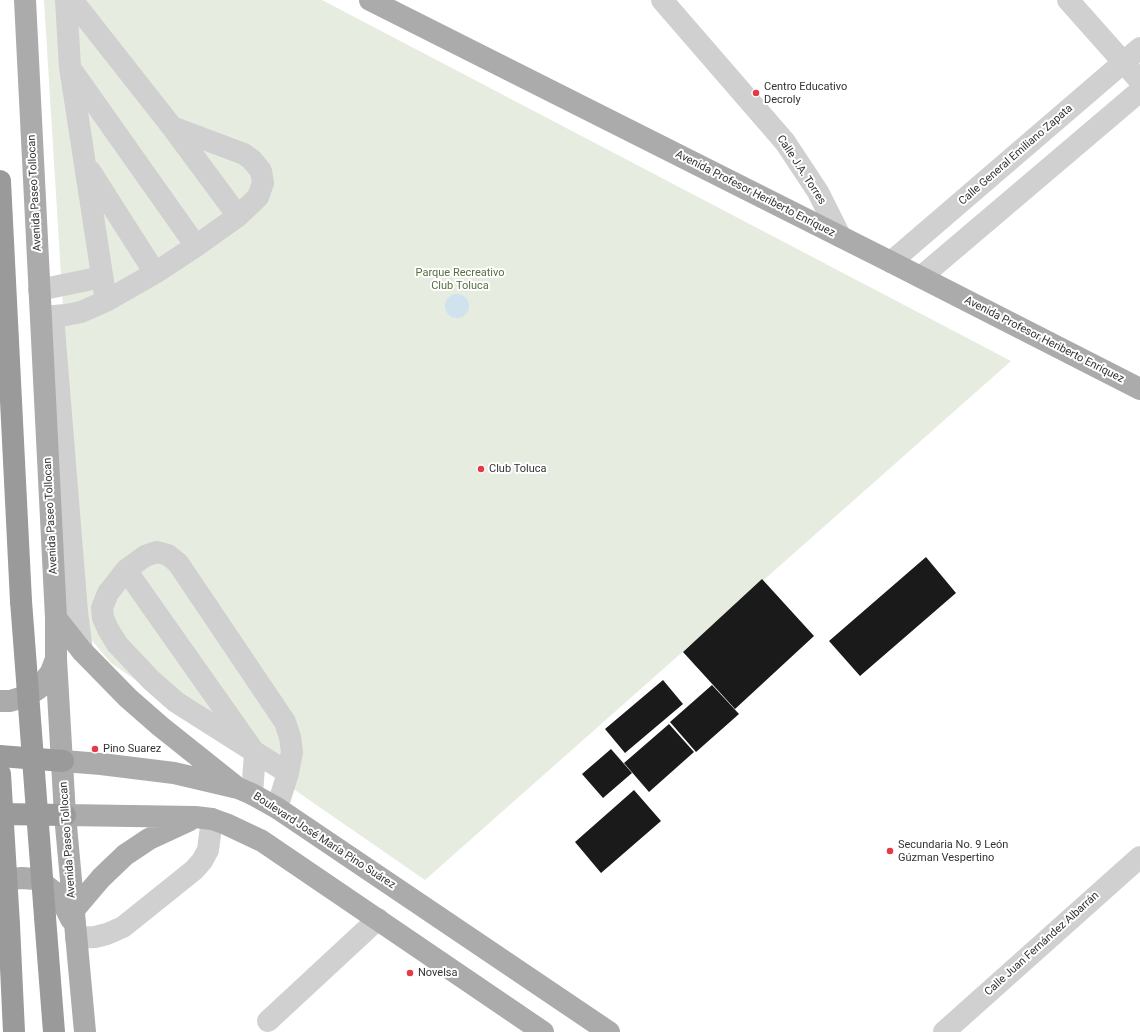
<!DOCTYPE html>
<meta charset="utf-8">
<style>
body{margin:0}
canvas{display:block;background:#fff}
</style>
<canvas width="1140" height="1032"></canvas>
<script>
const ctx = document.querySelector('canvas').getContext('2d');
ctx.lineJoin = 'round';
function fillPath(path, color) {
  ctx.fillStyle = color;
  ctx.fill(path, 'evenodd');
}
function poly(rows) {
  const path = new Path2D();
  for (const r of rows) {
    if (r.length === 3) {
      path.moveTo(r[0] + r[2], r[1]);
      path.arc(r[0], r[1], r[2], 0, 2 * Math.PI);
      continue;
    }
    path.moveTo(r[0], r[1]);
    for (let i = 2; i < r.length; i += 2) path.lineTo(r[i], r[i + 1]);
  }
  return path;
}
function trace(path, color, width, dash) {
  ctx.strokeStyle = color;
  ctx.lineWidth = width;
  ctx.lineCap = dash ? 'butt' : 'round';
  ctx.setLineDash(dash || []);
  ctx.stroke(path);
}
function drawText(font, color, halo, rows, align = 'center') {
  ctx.font = font + ' Roboto,sans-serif';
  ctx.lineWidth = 4;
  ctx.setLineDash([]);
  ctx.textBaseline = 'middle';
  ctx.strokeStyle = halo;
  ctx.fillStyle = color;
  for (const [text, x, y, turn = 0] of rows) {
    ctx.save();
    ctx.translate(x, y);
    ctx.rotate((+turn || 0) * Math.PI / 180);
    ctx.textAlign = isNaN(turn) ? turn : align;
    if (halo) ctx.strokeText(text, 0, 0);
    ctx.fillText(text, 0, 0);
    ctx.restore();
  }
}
fillPath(poly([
 [44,0,322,0,1011,361,425,880,111,663,83,630]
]), '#e6ecdf');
fillPath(poly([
 [457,306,12]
]), '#cfe2ee');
fillPath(poly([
 [926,557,956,593,860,676,829,641],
 [762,579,814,636,735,709,683,652],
 [663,680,683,704,625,753,605,729],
 [712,685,739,714,696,752,670,722],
 [669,724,694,752,649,792,624,763],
 [611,749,632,773,603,798,582,774],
 [634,790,661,821,601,873,575,842]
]), '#1a1a1a');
trace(poly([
 [66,0,70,67,106,301],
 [72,0,172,127,238,216],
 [662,0,785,142,818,192,840,236],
 [1068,0,1140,81],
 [73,72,196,246],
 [90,171,155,273],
 [891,262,1140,48],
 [921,277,1140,91],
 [39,290,102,277],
 [53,316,77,612,82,651],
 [41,317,66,315,81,312,106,301,155,273,196,246,238,216,258,197,263,183,261,171,252,160,244,154,172,127],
 [126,570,255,753,252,794],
 [277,808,288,773,292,752,290,737,285,722,178,563,168,555,157,552,145,556,126,570,108,593,102,608,103,618,108,629,117,644,151,680,176,702,288,773],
 [76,938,95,937,107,934,123,927,194,870,202,861,208,850,212,819],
 [268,1021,378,919],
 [944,1032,1140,857]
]), '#d0d0d0', 22);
trace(poly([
 [25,0,56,618,56,659,65,815,85,1032],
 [370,0,891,262,1140,389],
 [56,618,82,651,128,698,160,726,234,785],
 [0,701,10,701,20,698,30,694,39,688,51,672,56,659],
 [63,761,101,764,174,773,238,788,252,794,277,808,609,1032],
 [65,815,195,817,212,819,226,824,262,841,543,1032],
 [0,882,10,879,22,878,35,879,45,885,54,892,63,903,71,919],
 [73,911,101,878,125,855,149,839,190,820]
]), '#ababab', 22);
trace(poly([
 [0,181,21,601],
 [0,756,63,761],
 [0,814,65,815],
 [45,917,54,1032],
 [9,925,14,1032]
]), '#9a9a9a', 22);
trace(poly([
 [21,601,45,917],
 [0,774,9,925]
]), '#9a9a9a', 22);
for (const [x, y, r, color] of [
 [756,93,4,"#e63946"],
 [481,469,4,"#e63946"],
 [95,749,4,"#e63946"],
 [890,851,4,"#e63946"],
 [410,973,4,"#e63946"]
]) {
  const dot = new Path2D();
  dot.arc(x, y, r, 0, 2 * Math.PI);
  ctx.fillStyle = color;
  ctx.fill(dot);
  trace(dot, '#fff', 1.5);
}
drawText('11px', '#333', '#fff', [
 ["Centro Educativo",764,87],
 ["Decroly",764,100],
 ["Club Toluca",489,469],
 ["Pino Suarez",103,749],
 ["Secundaria No. 9 León",898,845],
 ["Gúzman Vespertino",898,858],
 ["Novelsa",418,973]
], 'left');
drawText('11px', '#333', '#fff', [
 ["Calle General Emiliano Zapata",1016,155,-41],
 ["Calle J.A. Torres",801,170,57],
 ["Avenida Paseo Tollocan",35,193,-93],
 ["Avenida Profesor Heriberto Enríquez",755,194,27],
 ["Avenida Profesor Heriberto Enríquez",1044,340,27],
 ["Avenida Paseo Tollocan",51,516,-93],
 ["Avenida Paseo Tollocan",68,840,-94],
 ["Boulevard José María Pino Suárez",324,841,33],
 ["Calle Juan Fernández Albarrán",1042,944,-42]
]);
drawText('11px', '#56703f', '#fff', [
 ["Parque Recreativo",460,273],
 ["Club Toluca",460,286]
]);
</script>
